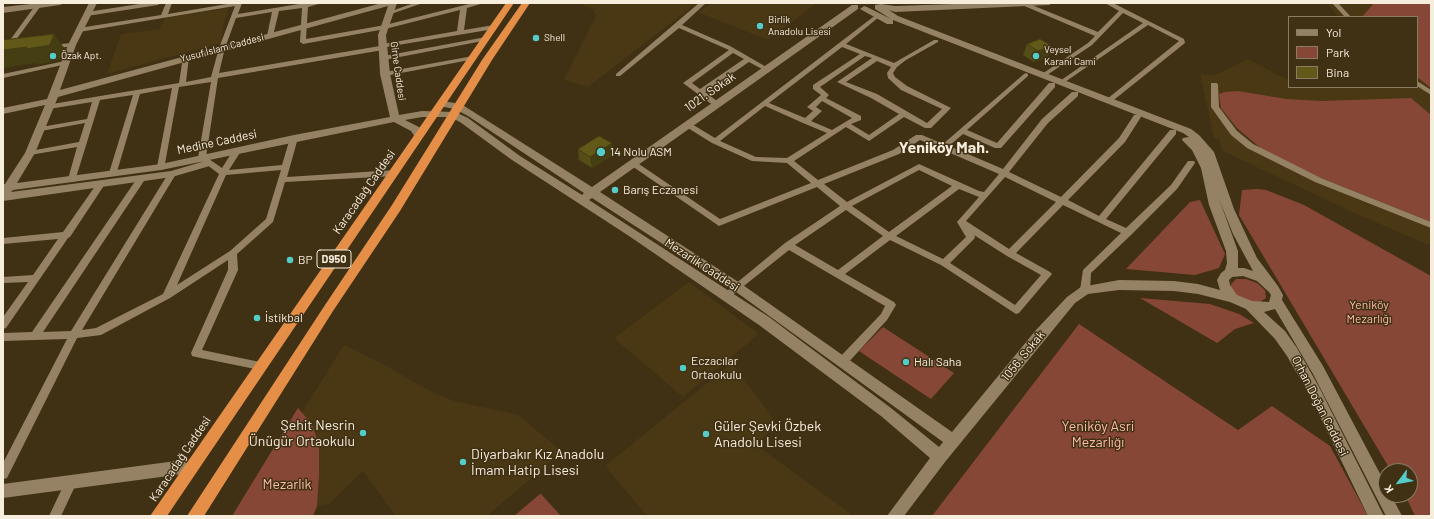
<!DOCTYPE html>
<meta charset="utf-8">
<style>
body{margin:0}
#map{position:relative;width:1434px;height:519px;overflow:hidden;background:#403014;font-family:Barlow,sans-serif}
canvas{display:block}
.frame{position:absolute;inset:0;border:4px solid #f7eddd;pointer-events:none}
.legend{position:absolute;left:1288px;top:16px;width:130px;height:72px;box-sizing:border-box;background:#403014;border:1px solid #897c64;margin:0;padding:5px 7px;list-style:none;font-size:12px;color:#f7eddd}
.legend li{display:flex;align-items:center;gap:8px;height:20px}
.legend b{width:20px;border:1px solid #897c64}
.north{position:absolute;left:1378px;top:463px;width:40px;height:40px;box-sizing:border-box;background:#403014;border:1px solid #897c64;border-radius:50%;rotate:238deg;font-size:11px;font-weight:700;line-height:16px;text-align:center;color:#f7eddd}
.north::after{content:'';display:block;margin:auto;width:14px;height:18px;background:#54cdc8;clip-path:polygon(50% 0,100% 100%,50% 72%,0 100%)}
</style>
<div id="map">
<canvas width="1434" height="519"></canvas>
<div class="frame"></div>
<ul class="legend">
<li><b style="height:5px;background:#958265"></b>Yol</li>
<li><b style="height:11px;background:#874737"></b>Park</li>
<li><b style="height:11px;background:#625919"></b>Bina</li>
</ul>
<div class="north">K</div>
</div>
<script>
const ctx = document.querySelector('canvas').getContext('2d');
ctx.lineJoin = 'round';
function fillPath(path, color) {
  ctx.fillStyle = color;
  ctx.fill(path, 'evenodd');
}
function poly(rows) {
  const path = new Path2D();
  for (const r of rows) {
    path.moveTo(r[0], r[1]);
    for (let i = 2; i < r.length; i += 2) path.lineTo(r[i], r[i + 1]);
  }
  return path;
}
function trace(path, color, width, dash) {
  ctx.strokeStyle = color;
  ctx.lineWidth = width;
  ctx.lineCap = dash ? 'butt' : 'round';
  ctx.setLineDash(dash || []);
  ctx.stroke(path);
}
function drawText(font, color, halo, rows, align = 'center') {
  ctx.font = font + ' Barlow,sans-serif';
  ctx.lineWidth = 3;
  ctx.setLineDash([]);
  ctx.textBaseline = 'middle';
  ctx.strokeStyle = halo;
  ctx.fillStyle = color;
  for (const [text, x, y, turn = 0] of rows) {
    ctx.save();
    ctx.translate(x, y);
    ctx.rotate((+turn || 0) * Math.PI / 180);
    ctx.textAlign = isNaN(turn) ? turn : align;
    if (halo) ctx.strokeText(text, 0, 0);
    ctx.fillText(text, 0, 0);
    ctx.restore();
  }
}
fillPath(poly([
 [586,3,697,3,588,87,564,80,596,16,593,10,582,5],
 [712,3,817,3,768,40,697,12],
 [1326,3,1431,3,1431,246,1352,212,1223,151,1219,139,1214,138,1200,74,1215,75,1248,59,1278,75,1289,79,1289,87,1417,87,1417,17,1339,17],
 [229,8,223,26,221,43,107,74,121,34,160,29,165,18],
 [689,282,759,334,683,397,614,338],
 [344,345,383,364,430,391,454,401,519,415,562,452,487,516,396,516,363,471,329,504,317,506,319,476,302,412],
 [732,363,777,424,756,445,854,516,647,516,605,466]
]), '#4a3713');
fillPath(poly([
 [1374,3,1431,3,1431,88,1417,77,1417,17,1362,17],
 [1238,91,1286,99,1322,101,1411,98,1431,115,1431,222,1319,177,1263,150,1237,128,1221,108,1219,94,1225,92],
 [1257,189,1266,190,1304,205,1431,276,1431,516,1415,516,1405,495,1410,495,1410,471,1391,471,1239,215,1242,190],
 [1200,200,1225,254,1219,268,1195,275,1126,269,1190,202],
 [1236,279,1246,279,1257,283,1265,290,1266,298,1260,302,1254,302,1237,296,1231,288,1231,284],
 [1140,298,1210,304,1239,314,1254,323,1235,329,1217,343],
 [1079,324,1238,430,1272,406,1330,446,1368,516,932,516],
 [883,327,954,373,931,399,859,351],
 [298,408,311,423,319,444,319,476,317,506,313,516,232,516],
 [541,494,561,516,514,516,540,494]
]), '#874737');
fillPath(poly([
 [37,3,43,3,10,48,6,48,5,47,37,3],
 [146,3,161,3,158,5,87,16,84,14,87,12,146,3],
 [166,3,172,3,168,14,233,3,242,3,238,14,305,3,322,3,308,7,306,39,385,25,473,3,484,3,467,8,464,30,494,25,497,27,494,29,386,47,383,50,218,78,206,157,222,168,234,149,237,149,241,151,229,170,282,165,290,138,294,136,298,138,287,177,395,170,399,173,395,176,285,182,273,222,237,254,238,270,202,350,260,362,264,363,265,366,264,369,260,370,196,357,192,356,191,353,228,270,228,260,170,298,101,335,77,338,7,478,3,479,3,463,67,339,3,341,3,333,32,332,138,177,144,177,145,179,144,181,43,332,71,331,168,174,172,171,176,174,82,330,96,328,163,294,219,174,198,158,211,82,179,87,164,169,161,170,157,167,172,88,140,94,116,175,113,176,109,173,133,95,100,100,75,181,72,182,68,179,77,147,30,155,26,153,30,151,79,142,85,123,41,131,37,129,41,127,87,119,92,102,49,109,45,107,46,105,179,83,183,57,186,55,189,57,186,82,211,77,219,48,235,6,79,32,76,30,79,28,161,15,166,3],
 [302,8,300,42,303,44,385,29,460,10,457,31,383,44,380,46,219,73,225,48,236,18,272,12,267,36,270,38,273,36,279,11,302,8],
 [281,170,266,219,230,251,177,285,226,175,281,170],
 [414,3,423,3,391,14,386,13,414,3],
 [699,3,706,3,682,25,730,46,768,68,768,70,764,70,749,62,705,92,721,104,717,106,714,106,683,83,729,50,679,28,620,76,616,76,616,74,699,3],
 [733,53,744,59,700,89,692,83,733,53],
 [1022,3,1027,3,1098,32,1119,11,1105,3,1113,3,1184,39,1185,43,1110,103,1107,103,1107,99,1179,41,1148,25,1062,84,1058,82,1060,81,1143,23,1123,13,1092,45,1044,77,1042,76,1042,74,1088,43,1095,36,1022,5,1022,3],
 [1332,3,1338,3,1351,17,1345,17,1332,3],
 [877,14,880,16,879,17,846,44,894,63,934,40,938,40,938,42,906,60,897,67,893,73,895,77,907,86,951,108,931,128,925,128,904,117,869,141,846,127,794,161,818,180,893,150,916,135,922,135,943,144,1024,74,1026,73,1028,74,1028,76,967,130,997,143,1049,83,1055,83,1055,87,1001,148,995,148,963,134,949,146,1003,169,1042,119,1072,92,1078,92,1078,96,1048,123,1009,172,1061,197,1119,138,1134,115,1140,115,1141,117,1125,142,1068,200,1099,216,1170,130,1176,130,1176,134,1106,219,1126,228,1171,185,1188,161,1194,161,1195,163,1177,189,1131,235,1091,273,1090,290,1088,292,1085,293,1082,292,1080,290,1083,270,1121,233,1063,205,1016,253,1050,272,1052,274,1019,313,1016,314,941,265,890,240,845,274,894,302,896,305,887,320,846,365,842,366,838,365,837,362,838,359,881,314,885,306,789,250,730,297,724,297,722,295,785,243,840,206,817,187,719,226,629,164,633,161,636,162,720,219,811,183,787,163,752,161,712,143,683,125,684,123,690,123,715,138,877,14],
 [842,47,860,54,813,85,813,89,821,95,807,107,813,111,805,118,769,103,842,47],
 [865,56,872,58,837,82,871,98,899,114,869,135,851,124,861,120,861,116,826,98,829,95,820,87,865,56],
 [877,61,891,67,887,73,888,78,901,90,942,109,927,123,877,94,846,82,877,61],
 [822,101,852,118,832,130,811,121,822,111,816,107,822,101],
 [765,106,803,123,827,133,787,158,756,157,720,141,765,106],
 [920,140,999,174,984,192,979,191,919,164,847,202,824,184,899,154,920,140],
 [919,170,952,186,889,232,852,206,919,170],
 [1005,177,1056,202,1009,249,966,221,1005,177],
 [959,189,979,197,957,222,966,237,943,259,896,236,959,189],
 [846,210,883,236,838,270,795,245,846,210],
 [974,235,1007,256,1041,275,1015,305,950,263,974,239,975,237,974,235],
 [486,37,488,38,488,40,384,60,381,58,384,56,486,37],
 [72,43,75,45,74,46,50,49,47,47,50,45,72,43],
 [473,56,475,57,475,59,385,76,382,74,385,72,473,56],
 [65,61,68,63,67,64,3,78,3,74,65,61],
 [1417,81,1431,90,1431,95,1417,86,1417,81],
 [1211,83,1217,83,1218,85,1219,107,1237,131,1253,144,1321,178,1431,222,1431,228,1315,182,1247,148,1231,135,1211,107,1211,83],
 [101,181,105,184,70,237,68,238,6,328,3,329,3,317,28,282,3,283,3,277,33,275,58,239,3,244,3,238,63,232,98,182,101,181],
 [71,477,75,478,77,482,61,516,49,516,67,478,71,477]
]), '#958265');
fillPath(poly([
 [40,3,64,3,60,5,3,13,3,7,40,3],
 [89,3,97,3,76,45,60,90,382,3,397,3,386,35,390,74,399,115,422,111,455,112,468,118,520,156,582,195,584,193,468,116,455,109,439,106,437,104,442,101,461,104,592,187,852,5,858,5,858,9,600,192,740,283,952,432,1036,330,1067,297,1081,287,1119,280,1174,281,1198,284,1220,290,1217,280,1221,273,1225,270,1227,263,1226,251,1209,205,1201,168,1192,150,1182,140,1183,138,1189,137,1183,133,893,20,893,24,887,24,860,9,864,6,867,7,891,19,875,9,875,5,881,4,895,6,985,3,1053,3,1049,5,895,12,889,10,898,16,1191,129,1199,135,1214,152,1234,209,1257,258,1278,286,1283,295,1282,300,1323,366,1386,485,1386,495,1391,495,1402,516,1386,516,1313,374,1275,309,1264,312,1285,331,1297,348,1319,387,1384,516,1368,516,1309,394,1287,356,1275,339,1246,309,1230,302,1198,294,1174,291,1119,290,1088,294,1075,303,945,462,904,516,887,516,930,458,881,416,759,325,629,236,512,160,460,122,450,117,422,117,405,120,419,127,424,135,419,138,415,137,411,131,394,122,209,160,214,163,213,165,172,177,3,201,3,184,5,184,25,153,45,105,3,114,3,108,47,99,68,45,89,3],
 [388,6,378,35,380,74,390,117,294,135,161,164,17,183,35,153,58,97,388,6],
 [205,161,171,171,11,192,13,190,161,170,205,161],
 [592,198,732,289,943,442,939,447,891,408,769,317,589,200,592,198],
 [1219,199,1233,234,1253,271,1244,268,1238,268,1238,251,1219,199],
 [1243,276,1257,281,1269,292,1271,295,1269,302,1252,301,1237,295,1230,285,1229,280,1232,277,1243,276],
 [191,459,196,461,198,466,196,471,191,473,3,498,3,484,191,459]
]), '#958265');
fillPath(poly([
 [506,3,514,3,167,516,150,516,506,3],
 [522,3,530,3,492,60,400,211,333,311,204,516,187,516,325,305,392,205,482,60,522,3]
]), '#e48e47');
fillPath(poly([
 [1027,44,1052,46,1048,57,1034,62,1023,55],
 [612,143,613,155,592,168,579,160,578,149]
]), '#544d16');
fillPath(poly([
 [54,34,65,49,60,60,37,65,36,63,3,68,3,50],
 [1052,46,1048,57,1034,62,1038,51],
 [612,143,613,155,592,168,590,157]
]), '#453e12');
const building = poly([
 [54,34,50,45,26,49,27,47,3,50,3,40,54,34],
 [1040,39,1052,46,1038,51,1027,44,1040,39],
 [599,136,612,143,590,157,578,149,599,136]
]);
fillPath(building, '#625919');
trace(building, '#453e12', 1);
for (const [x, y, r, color] of [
 [760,26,4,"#54cdc8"],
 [536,38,4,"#54cdc8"],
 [53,56,4,"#54cdc8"],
 [1036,56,4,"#54cdc8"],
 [601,152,5,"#54cdc8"],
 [615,190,4,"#54cdc8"],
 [290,260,4,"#54cdc8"],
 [257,318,4,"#54cdc8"],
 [906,362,4,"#54cdc8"],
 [683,368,4,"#54cdc8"],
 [363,433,4,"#54cdc8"],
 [706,434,4,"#54cdc8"],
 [463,462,4,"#54cdc8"]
]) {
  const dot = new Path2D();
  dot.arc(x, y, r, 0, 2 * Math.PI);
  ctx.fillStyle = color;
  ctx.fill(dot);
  trace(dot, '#403014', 1.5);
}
drawText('10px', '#f7eddd', '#403014', [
 ["Birlik",768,20],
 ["Anadolu Lisesi",768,32],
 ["Shell",544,38],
 ["Veysel",1044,50],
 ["Karani Cami",1044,62],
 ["Özak Apt.",61,56]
], 'left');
drawText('10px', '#f7eddd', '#403014', [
 ["Yusuf İslam Caddesi",222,48,-15],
 ["Girne Caddesi",398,71,82]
]);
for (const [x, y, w] of [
 [334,259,34]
]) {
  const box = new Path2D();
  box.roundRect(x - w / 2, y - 9, w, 18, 3);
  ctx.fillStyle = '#403014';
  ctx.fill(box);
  trace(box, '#f7eddd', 1);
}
drawText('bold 11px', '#f7eddd', null, [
 ["D950",334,259]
]);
drawText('12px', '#f7eddd', '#403014', [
 ["1021. Sokak",710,92,-35],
 ["Medine Caddesi",217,142,-12],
 ["Karacadağ Caddesi",364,192,-55],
 ["Mezarlık Caddesi",702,265,33],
 ["1056. Sokak",1023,356,-51],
 ["Orhan Doğan Caddesi",1320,406,63],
 ["Karacadağ Caddesi",180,459,-56]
]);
drawText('12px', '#f7eddd', '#403014', [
 ["14 Nolu ASM",610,152],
 ["Barış Eczanesi",623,190],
 ["BP",298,260],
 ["İstikbal",265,318],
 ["Eczacılar",691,361],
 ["Ortaokulu",691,375],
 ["Halı Saha",914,362]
], 'left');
drawText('12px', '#febcab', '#403014', [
 ["Yeniköy",1369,305],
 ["Mezarlığı",1369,319]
]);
drawText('14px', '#f7eddd', '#403014', [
 ["Şehit Nesrin",355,425,"right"],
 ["Ünügür Ortaokulu",355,441,"right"],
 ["Güler Şevki Özbek",714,426],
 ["Anadolu Lisesi",714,442],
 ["Diyarbakır Kız Anadolu",471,454],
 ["İmam Hatip Lisesi",471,470]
], 'left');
drawText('14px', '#febcab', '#403014', [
 ["Yeniköy Asri",1098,426],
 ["Mezarlığı",1098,442],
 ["Mezarlık",287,484]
]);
drawText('bold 16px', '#f7eddd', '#403014', [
 ["Yeniköy Mah.",944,148]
]);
</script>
